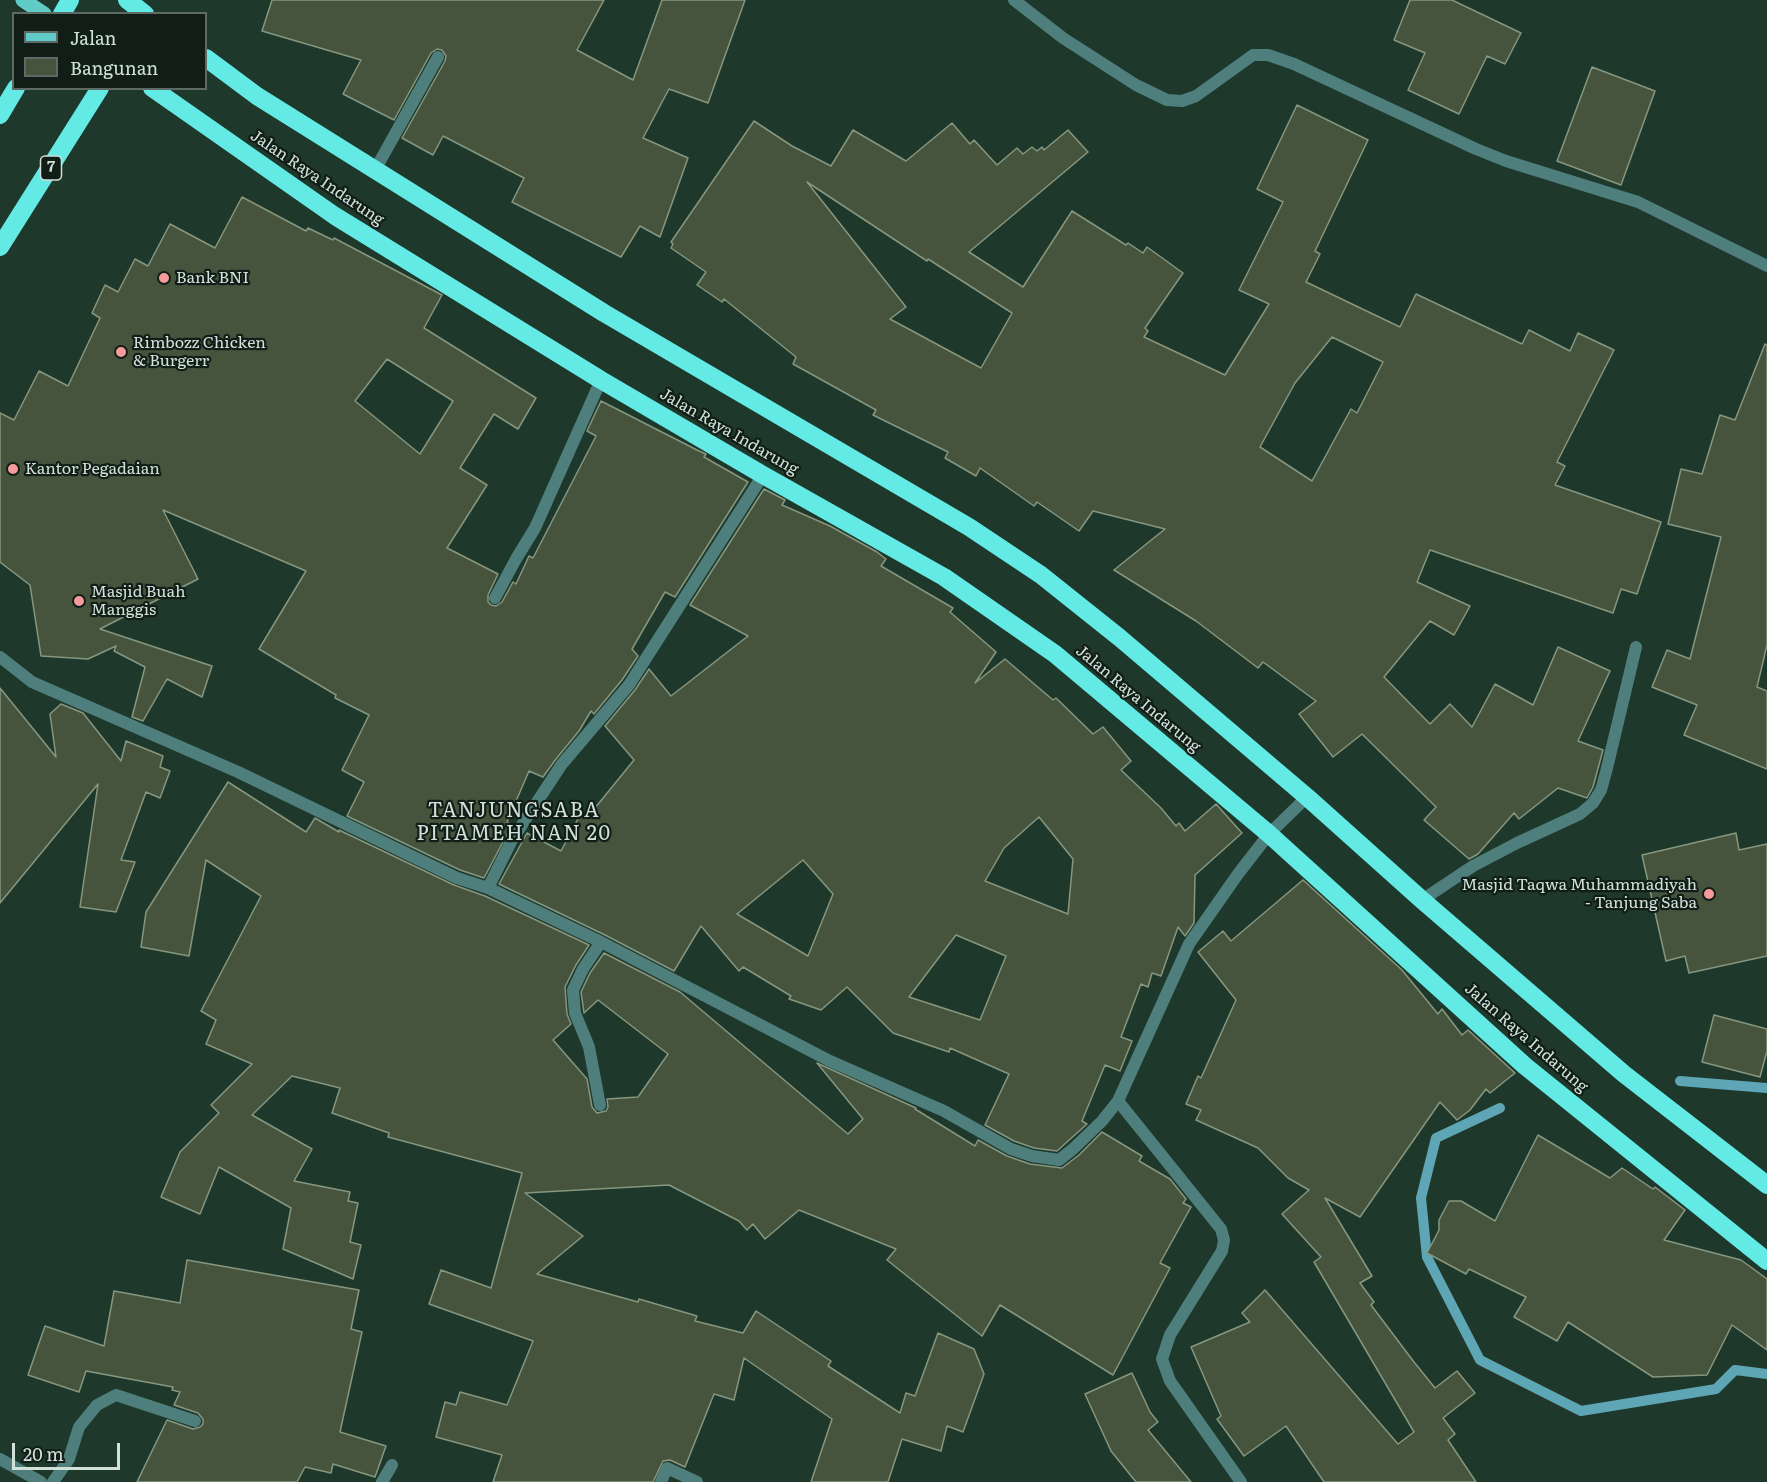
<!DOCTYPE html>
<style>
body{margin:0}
#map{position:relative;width:1767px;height:1482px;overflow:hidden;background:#1e382c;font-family:Literata,serif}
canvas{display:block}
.legend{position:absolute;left:12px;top:12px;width:195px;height:78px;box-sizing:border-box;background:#111d17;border:2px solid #5e6b65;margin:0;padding:8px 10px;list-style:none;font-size:18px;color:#d1e1d9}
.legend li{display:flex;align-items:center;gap:12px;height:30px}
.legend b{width:30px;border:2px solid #5e6b65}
.scale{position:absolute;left:12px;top:1443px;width:108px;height:27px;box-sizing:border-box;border:3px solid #d1e1d9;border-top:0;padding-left:8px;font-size:18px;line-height:21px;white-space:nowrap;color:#d1e1d9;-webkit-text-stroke:4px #111d17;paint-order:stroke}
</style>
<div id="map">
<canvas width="1767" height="1482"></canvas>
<ul class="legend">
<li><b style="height:8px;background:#5fccc7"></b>Jalan</li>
<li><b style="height:16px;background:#46543e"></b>Bangunan</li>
</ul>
<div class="scale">20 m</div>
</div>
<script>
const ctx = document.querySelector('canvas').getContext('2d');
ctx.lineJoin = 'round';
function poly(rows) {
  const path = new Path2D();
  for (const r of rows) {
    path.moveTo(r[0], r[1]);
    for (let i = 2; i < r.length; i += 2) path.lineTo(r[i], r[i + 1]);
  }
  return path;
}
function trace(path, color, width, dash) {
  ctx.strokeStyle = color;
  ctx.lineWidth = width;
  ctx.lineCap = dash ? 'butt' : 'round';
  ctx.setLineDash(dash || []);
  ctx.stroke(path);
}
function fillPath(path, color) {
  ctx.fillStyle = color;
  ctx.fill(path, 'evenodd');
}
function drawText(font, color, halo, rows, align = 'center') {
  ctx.font = font + ' Literata,serif';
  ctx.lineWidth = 4.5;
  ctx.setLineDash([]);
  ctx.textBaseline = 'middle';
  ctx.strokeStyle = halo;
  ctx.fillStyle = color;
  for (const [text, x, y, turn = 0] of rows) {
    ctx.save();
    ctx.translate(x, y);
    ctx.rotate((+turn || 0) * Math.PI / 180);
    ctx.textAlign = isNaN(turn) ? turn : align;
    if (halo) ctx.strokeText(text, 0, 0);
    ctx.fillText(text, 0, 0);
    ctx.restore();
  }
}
trace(poly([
 [1680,1081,1767,1088],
 [1500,1108,1436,1138,1421,1198,1427,1257,1480,1360,1581,1411,1716,1389,1735,1370,1767,1374]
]), '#5ea6b5', 10);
const building = poly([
 [272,0,604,0,577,50,633,80,662,0,745,0,708,103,669,89,643,138,688,158,660,237,640,226,621,257,512,202,524,178,443,136,433,155,402,138,445,61,446,56,442,50,437,49,431,53,394,120,343,94,361,60,262,31,272,0],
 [1410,0,1452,0,1521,33,1505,64,1487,56,1459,114,1408,90,1425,53,1394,40,1410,0],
 [1592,67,1655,91,1621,185,1557,161,1592,67],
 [1297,105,1368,140,1315,251,1320,254,1306,282,1400,327,1416,294,1522,344,1529,330,1570,351,1578,333,1614,350,1557,462,1565,466,1555,485,1661,522,1637,594,1621,589,1613,613,1430,550,1417,582,1470,606,1454,635,1430,621,1384,677,1430,724,1450,704,1472,727,1495,684,1533,705,1558,647,1610,671,1578,741,1603,750,1593,787,1587,798,1558,788,1519,819,1514,813,1478,854,1469,859,1424,820,1436,807,1362,734,1333,757,1299,714,1316,701,1263,662,1258,668,1196,621,1114,570,1165,529,1093,511,1079,531,1037,502,1034,506,980,468,976,476,945,458,948,452,873,415,876,410,793,364,796,357,724,299,722,302,697,285,706,272,671,248,673,244,671,242,754,121,792,146,831,166,853,130,906,161,952,123,970,144,974,140,997,165,1017,148,1023,154,1032,147,1037,151,1042,147,1044,150,1068,130,1088,152,969,252,1023,287,1072,211,1126,245,1128,243,1143,253,1147,247,1183,273,1145,328,1148,331,1144,337,1225,375,1269,304,1239,290,1283,202,1257,189,1297,105],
 [807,182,927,261,928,259,1012,313,981,368,890,319,906,307,807,182],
 [1332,337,1383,362,1357,413,1351,409,1312,481,1260,447,1295,383,1332,337],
 [242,197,306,231,308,228,333,240,334,238,442,295,424,328,536,398,518,429,494,414,460,468,487,485,447,548,498,574,488,595,488,602,491,605,496,606,502,602,513,582,516,584,529,556,533,558,596,436,587,431,601,401,697,450,706,454,704,457,748,482,675,597,665,592,632,649,638,656,622,680,594,714,591,711,579,731,556,759,543,777,529,771,507,822,512,825,484,878,460,870,347,816,364,782,342,770,369,715,335,698,336,695,259,649,306,571,163,510,198,579,100,629,212,666,202,697,167,679,143,721,132,717,145,667,114,651,116,646,88,659,41,656,30,585,0,562,0,413,14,420,39,371,68,386,100,318,92,313,105,285,118,292,135,259,148,266,170,224,215,248,242,197],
 [387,359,453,401,420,454,355,401,387,359],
 [1765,344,1767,345,1767,645,1757,687,1767,691,1767,769,1684,735,1697,705,1652,687,1667,650,1690,659,1721,537,1668,524,1681,469,1702,474,1720,415,1735,420,1765,344],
 [764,489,785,500,782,505,830,526,877,552,886,559,881,566,953,608,950,612,996,652,975,683,1005,659,1053,700,1056,698,1093,734,1103,727,1131,761,1121,770,1161,808,1176,826,1179,823,1185,831,1216,804,1242,833,1195,875,1194,923,1185,936,1178,927,1161,976,1152,973,1148,987,1141,984,1121,1037,1132,1041,1120,1071,1105,1065,1082,1121,1087,1124,1057,1151,1034,1148,1014,1141,985,1125,1009,1074,950,1048,949,1052,893,1033,847,987,821,1010,789,999,791,996,743,967,739,971,701,926,674,971,605,935,499,884,527,833,561,851,581,813,586,819,634,760,605,726,635,690,649,669,671,696,748,636,690,605,764,489],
 [1039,817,1073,859,1068,914,985,881,1004,848,1039,817],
 [803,860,833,894,808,956,737,914,803,860],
 [956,935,1006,956,980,1020,909,997,956,935],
 [0,688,56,757,50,714,61,704,83,713,121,761,126,741,163,756,160,767,170,771,160,798,146,792,121,860,135,862,116,912,80,907,98,784,0,903,0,688],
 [228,782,306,832,315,818,339,832,339,830,454,885,485,896,589,945,576,965,565,987,567,1014,571,1024,553,1040,587,1079,592,1107,597,1113,606,1111,608,1107,607,1099,638,1097,668,1054,598,1000,584,1013,581,992,590,973,604,953,680,992,848,1134,863,1119,817,1063,916,1108,915,1109,975,1146,978,1140,1007,1156,1030,1164,1062,1168,1079,1155,1102,1132,1142,1156,1139,1161,1170,1179,1186,1199,1183,1203,1191,1207,1160,1263,1170,1268,1113,1375,1000,1305,982,1336,887,1260,896,1249,799,1210,765,1239,753,1224,747,1230,739,1221,669,1185,525,1193,583,1236,537,1274,638,1302,639,1299,697,1316,695,1321,743,1333,756,1311,831,1361,828,1366,900,1413,906,1393,915,1396,938,1333,974,1349,984,1374,963,1432,947,1426,941,1451,902,1439,888,1482,811,1482,832,1419,744,1358,734,1400,714,1394,685,1467,670,1460,663,1461,653,1482,493,1482,502,1455,436,1437,445,1402,456,1405,460,1392,507,1405,533,1341,429,1304,441,1270,491,1288,522,1173,388,1137,389,1133,332,1113,340,1088,292,1076,252,1115,312,1149,294,1181,350,1192,348,1201,358,1203,350,1242,361,1245,353,1279,283,1249,291,1208,219,1167,200,1214,161,1197,180,1152,219,1113,211,1105,252,1064,206,1044,216,1020,201,1011,261,896,206,860,189,956,141,947,146,912,228,782],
 [1736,833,1739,850,1767,844,1767,956,1689,973,1685,956,1666,961,1642,855,1736,833],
 [1303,880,1402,970,1438,1014,1442,1009,1462,1035,1468,1030,1515,1073,1490,1093,1486,1089,1470,1110,1457,1120,1440,1102,1360,1217,1325,1198,1372,1276,1360,1283,1374,1302,1371,1305,1414,1362,1435,1388,1457,1371,1475,1393,1443,1418,1455,1434,1448,1440,1476,1482,1324,1482,1286,1426,1244,1456,1217,1419,1221,1416,1191,1347,1250,1322,1242,1313,1265,1290,1398,1444,1414,1432,1314,1262,1321,1257,1282,1214,1309,1190,1288,1178,1258,1148,1196,1120,1201,1110,1186,1104,1198,1076,1201,1078,1236,1000,1198,952,1223,931,1231,941,1303,880],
 [1714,1015,1767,1029,1767,1051,1760,1077,1702,1062,1714,1015],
 [1538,1135,1610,1178,1622,1168,1653,1189,1655,1187,1685,1210,1664,1240,1741,1260,1767,1279,1767,1350,1732,1325,1707,1375,1653,1377,1568,1322,1557,1341,1514,1317,1526,1297,1469,1269,1466,1274,1427,1253,1439,1230,1439,1220,1449,1201,1461,1201,1495,1221,1538,1135],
 [187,1260,359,1290,351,1329,362,1332,340,1432,386,1446,375,1477,333,1464,331,1473,305,1467,297,1482,137,1482,167,1420,193,1429,200,1427,203,1424,203,1419,198,1413,174,1405,180,1392,172,1390,173,1387,86,1371,79,1392,28,1375,45,1326,104,1346,114,1291,180,1303,187,1260],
 [1132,1373,1150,1412,1158,1422,1148,1430,1191,1482,1136,1482,1111,1451,1085,1394,1132,1373]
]);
fillPath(building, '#46543e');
trace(building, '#87977f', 1.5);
trace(poly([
 [53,1482,69,1459,79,1427,97,1405,116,1395,195,1421]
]), '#4e7f7d', 12);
trace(poly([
 [1014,0,1063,38,1136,85,1167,100,1182,101,1196,96,1253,55,1268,55,1294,64,1476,149,1506,161,1638,202,1767,266],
 [375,170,438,57],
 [495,598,516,559,535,528,601,380],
 [0,657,32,682,238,772,457,878,488,888,601,942,830,1061,944,1111,1011,1149,1032,1156,1059,1160,1073,1149,1102,1121,1118,1101],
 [488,888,512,840,562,764,629,685,763,475],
 [1422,900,1473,866,1517,843,1580,814,1593,803,1601,790,1606,772,1636,647],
 [600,1105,589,1047,575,1013,573,990,583,969,601,942],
 [0,1459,41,1482],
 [382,1482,392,1465],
 [661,1482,667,1468,697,1482],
 [1241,1482,1170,1381,1162,1359,1170,1335,1222,1251,1224,1240,1221,1229,1118,1101,1189,944,1238,874,1269,834,1307,797]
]), '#4e7f7d', 12);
trace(poly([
 [23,0,44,14]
]), '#5fccc7', 15);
trace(poly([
 [127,0,145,14],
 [62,14,70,0],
 [206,58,257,96,604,313,969,527,1041,575,1120,638,1307,797,1422,900,1624,1074,1767,1185],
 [152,88,335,216,601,380,763,475,944,577,1055,654,1269,834,1525,1066,1767,1261],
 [0,115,16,88],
 [0,247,100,88]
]), '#63eae5', 18);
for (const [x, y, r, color] of [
 [164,278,6,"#f59b9b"],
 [121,352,6,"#f59b9b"],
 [13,469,6,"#f59b9b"],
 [79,601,6,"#f59b9b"],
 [1709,894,6,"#f59b9b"]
]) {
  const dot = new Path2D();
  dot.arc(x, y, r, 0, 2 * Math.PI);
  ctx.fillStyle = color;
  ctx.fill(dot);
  trace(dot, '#111d17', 2);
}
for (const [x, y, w] of [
 [51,168,21]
]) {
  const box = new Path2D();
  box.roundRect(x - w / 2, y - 12, w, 24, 4.5);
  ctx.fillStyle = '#111d17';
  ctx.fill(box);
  trace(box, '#d1e1d9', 1.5);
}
drawText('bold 15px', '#d1e1d9', null, [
 ["7",51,168]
]);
drawText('16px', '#d1e1d9', '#111d17', [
 ["Jalan Raya Indarung",317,178,34],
 ["Jalan Raya Indarung",729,432,30],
 ["Jalan Raya Indarung",1138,699,40],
 ["Jalan Raya Indarung",1526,1038,41]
]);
drawText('16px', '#d1e1d9', '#111d17', [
 ["Bank BNI",176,278],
 ["Rimbozz Chicken",133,343],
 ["& Burgerr",133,361],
 ["Kantor Pegadaian",25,469],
 ["Masjid Buah",91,592],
 ["Manggis",91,610],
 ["Masjid Taqwa Muhammadiyah",1697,885,"right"],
 ["- Tanjung Saba",1697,903,"right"]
], 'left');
ctx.letterSpacing = '1.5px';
drawText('20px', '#d1e1d9', '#111d17', [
 ["TANJUNGSABA",514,811],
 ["PITAMEH NAN 20",514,834]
]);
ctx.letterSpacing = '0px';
</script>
